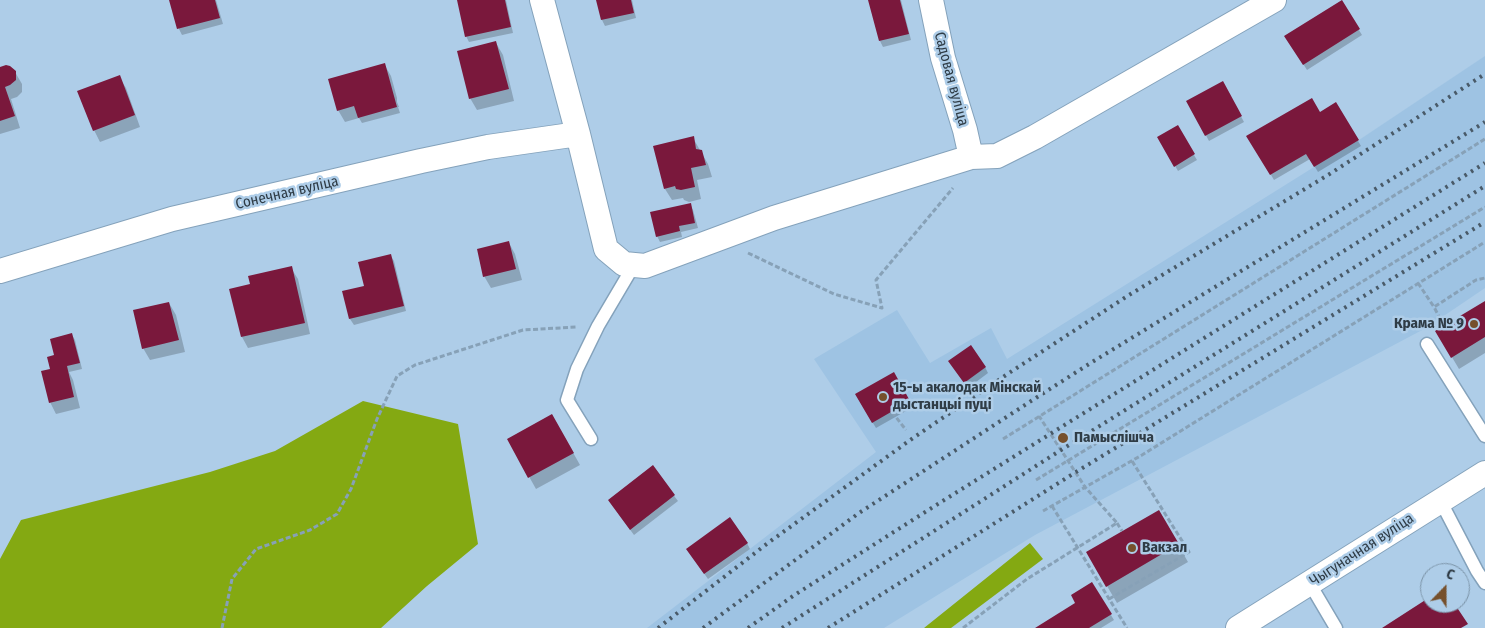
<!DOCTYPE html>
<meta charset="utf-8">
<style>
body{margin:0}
#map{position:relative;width:1485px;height:628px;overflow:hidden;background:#aecde8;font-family:"Fira Sans Condensed",sans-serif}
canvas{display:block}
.north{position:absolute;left:1420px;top:563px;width:50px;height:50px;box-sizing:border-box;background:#aecde8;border:1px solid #7b93a7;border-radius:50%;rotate:22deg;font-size:14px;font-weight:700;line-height:20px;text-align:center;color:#2f3c46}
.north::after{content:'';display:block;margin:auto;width:18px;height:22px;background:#76502c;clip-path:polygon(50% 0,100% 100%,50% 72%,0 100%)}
</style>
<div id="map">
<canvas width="1485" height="628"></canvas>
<div class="north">С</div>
</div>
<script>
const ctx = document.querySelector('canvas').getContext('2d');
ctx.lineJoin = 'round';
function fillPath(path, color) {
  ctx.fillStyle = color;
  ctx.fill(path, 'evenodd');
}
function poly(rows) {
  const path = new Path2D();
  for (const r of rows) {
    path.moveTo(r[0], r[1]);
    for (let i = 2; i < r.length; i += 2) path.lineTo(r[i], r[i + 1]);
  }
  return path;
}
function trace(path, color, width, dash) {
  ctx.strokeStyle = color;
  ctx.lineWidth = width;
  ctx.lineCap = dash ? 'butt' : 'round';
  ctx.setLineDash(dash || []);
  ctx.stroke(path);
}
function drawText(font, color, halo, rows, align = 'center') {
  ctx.font = font + ' "Fira Sans Condensed",sans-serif';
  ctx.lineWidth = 5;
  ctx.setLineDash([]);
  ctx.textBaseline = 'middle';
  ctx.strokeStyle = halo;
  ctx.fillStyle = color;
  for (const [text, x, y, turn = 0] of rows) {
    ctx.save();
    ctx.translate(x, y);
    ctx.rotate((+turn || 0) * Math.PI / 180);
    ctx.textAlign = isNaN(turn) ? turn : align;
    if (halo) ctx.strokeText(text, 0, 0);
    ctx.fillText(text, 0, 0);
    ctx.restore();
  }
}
fillPath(poly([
 [1485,56,1485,288,1426,328,1035,535,884,628,647,628,876,452,814,359,897,310,930,363,991,328,1007,359,1314,167,1359,140]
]), '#9ec3e3');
fillPath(poly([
 [363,401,458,424,478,544,427,586,381,628,0,628,0,559,21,520,210,472,275,451],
 [1030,543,1043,559,951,628,924,628]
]), '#84a912');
fillPath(poly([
 [171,0,216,0,223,24,182,35,179,29],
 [458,0,506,0,513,33,469,42,466,36],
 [597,0,632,0,636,18,605,26,602,20],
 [870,0,901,0,911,40,883,47,880,41],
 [1341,1,1362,35,1307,70,1286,37],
 [496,43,503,55,514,101,477,110,470,98],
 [384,64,391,76,397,98,397,97,397,102,399,107,398,107,400,113,362,123,359,118,345,122,338,110],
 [0,68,15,72,22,84,22,92,17,97,11,99,20,128,0,134],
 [119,77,126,88,140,127,100,142,94,130],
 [1223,83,1244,122,1209,141,1188,102],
 [1336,104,1361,146,1318,172,1310,159,1274,180,1248,136,1319,113],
 [1177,127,1197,160,1178,171,1159,138],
 [693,138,708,164,712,177,697,180,701,199,689,202,684,200,683,198,672,200,665,189],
 [690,204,693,210,698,228,681,232,682,237,660,242,657,236],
 [509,243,515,254,522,280,491,288,484,276],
 [390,255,394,261,406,311,354,325,350,319,343,292,366,286],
 [291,268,298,279,310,334,248,348,242,337,252,284],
 [169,303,176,315,185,352,150,360,143,348],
 [1485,303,1485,353,1459,369,1437,332],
 [72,335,75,340,82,369,69,372,73,380,80,408,56,414,50,402,52,370],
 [953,367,985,367,988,373,968,388],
 [893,374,913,407,876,428,856,395],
 [552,415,580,465,536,489,508,439],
 [652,467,678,501,634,535,609,501],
 [1159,511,1188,562,1117,603,1087,552],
 [747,543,750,549,708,579,691,555],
 [1091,583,1114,620,1101,628,1038,628,1077,603]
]), '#0003');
fillPath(poly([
 [169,0,215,0,220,18,177,29],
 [457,0,505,0,511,27,465,37],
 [596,0,631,0,634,13,601,20],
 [868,0,900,0,909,34,879,41],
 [1342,0,1360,29,1303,65,1284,36],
 [496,41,509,89,469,99,457,51],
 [385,63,397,107,358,118,354,106,337,111,328,79],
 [6,65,10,66,16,71,16,80,10,85,5,87,15,116,0,121,0,67],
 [120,75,135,115,93,131,77,91],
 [1223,81,1242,116,1205,136,1186,101],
 [1312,98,1320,112,1336,102,1359,140,1314,167,1306,154,1270,175,1246,136],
 [1178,125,1195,154,1174,167,1157,137],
 [694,136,696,149,702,150,706,165,691,168,695,187,681,190,676,189,675,186,664,189,653,146],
 [691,203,695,223,679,226,680,231,656,237,650,212],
 [509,241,516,269,483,277,477,249],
 [391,254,404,306,349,319,342,291,364,286,358,262],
 [292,266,305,323,241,337,229,289,250,284,248,276],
 [1485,301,1485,337,1451,358,1435,331],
 [169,302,179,340,142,349,133,310],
 [72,333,80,363,67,366,74,397,49,403,41,371,50,369,47,357,54,355,50,339],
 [971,345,986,367,964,383,948,361],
 [894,372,910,401,872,423,855,394],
 [552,414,574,453,528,478,507,439],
 [653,465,675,495,630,530,608,500],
 [1159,510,1179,544,1106,587,1086,552],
 [730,517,748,543,704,574,686,549],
 [1092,582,1112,614,1089,628,1035,628,1075,603,1071,595],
 [1430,597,1430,603,1454,603,1468,624,1461,628,1382,628]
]), '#7a183c');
const service = poly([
 [1427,344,1485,436],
 [591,439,567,400,577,369,598,326,634,265],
 [1440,500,1477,571,1485,583],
 [1310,584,1336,628]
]);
const minor = poly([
 [542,0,578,134,606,249,624,264,645,266,774,218,971,157,997,156,1035,137,1274,0],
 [931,0,943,58,965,130,971,157],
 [0,271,172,219,421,161,488,147,578,134],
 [1238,628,1485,473]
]);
trace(service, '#84a2bb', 15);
trace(minor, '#84a2bb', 26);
trace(poly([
 [748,253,834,294,882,308,876,280,953,188],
 [1418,283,1434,307],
 [1444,326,1434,307,1476,280,1485,278],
 [892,412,906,430],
 [1003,439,1485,139],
 [1036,480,1485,207],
 [1052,506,1127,628],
 [1043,511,1142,455,1485,242],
 [1117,523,1122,531],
 [1109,599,1189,552,1132,461],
 [222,628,232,579,256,549,310,530,337,514,351,489,377,419,397,376,415,365,523,330,577,327],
 [963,628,1027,579,1117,523,1085,487,1039,416]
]), '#87a1b7', 3, [5, 2.5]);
trace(service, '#fff', 12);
trace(minor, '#fff', 24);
trace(poly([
 [658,628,768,543,913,438,1009,373,1129,295,1328,175,1485,74],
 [703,628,859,513,1028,403,1089,364,1485,122],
 [748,628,793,596,941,502,1485,163],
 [782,628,1061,450,1485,186],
 [828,628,1076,472,1485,222]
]), '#495a68', 4, [2.5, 5]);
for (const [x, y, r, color] of [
 [1474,324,5,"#76502c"],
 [883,397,5,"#76502c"],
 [1063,438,6,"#76502c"],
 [1132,548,5,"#76502c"]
]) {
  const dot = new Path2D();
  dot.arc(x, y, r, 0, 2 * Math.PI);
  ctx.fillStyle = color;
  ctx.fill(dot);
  trace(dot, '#aecde8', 2);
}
drawText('15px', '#2f3c46', '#aecde8', [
 ["Садовая вуліца",951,79,75],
 ["Сонечная вуліца",287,193,-13],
 ["Чыгуначная вуліца",1362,550,-33]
]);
drawText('bold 15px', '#2f3c46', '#aecde8', [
 ["Крама № 9",1464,324,"right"],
 ["15-ы акалодак Мінскай",893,388],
 ["дыстанцыі пуці",893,405],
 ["Памыслішча",1074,438],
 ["Вакзал",1142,548]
], 'left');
</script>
